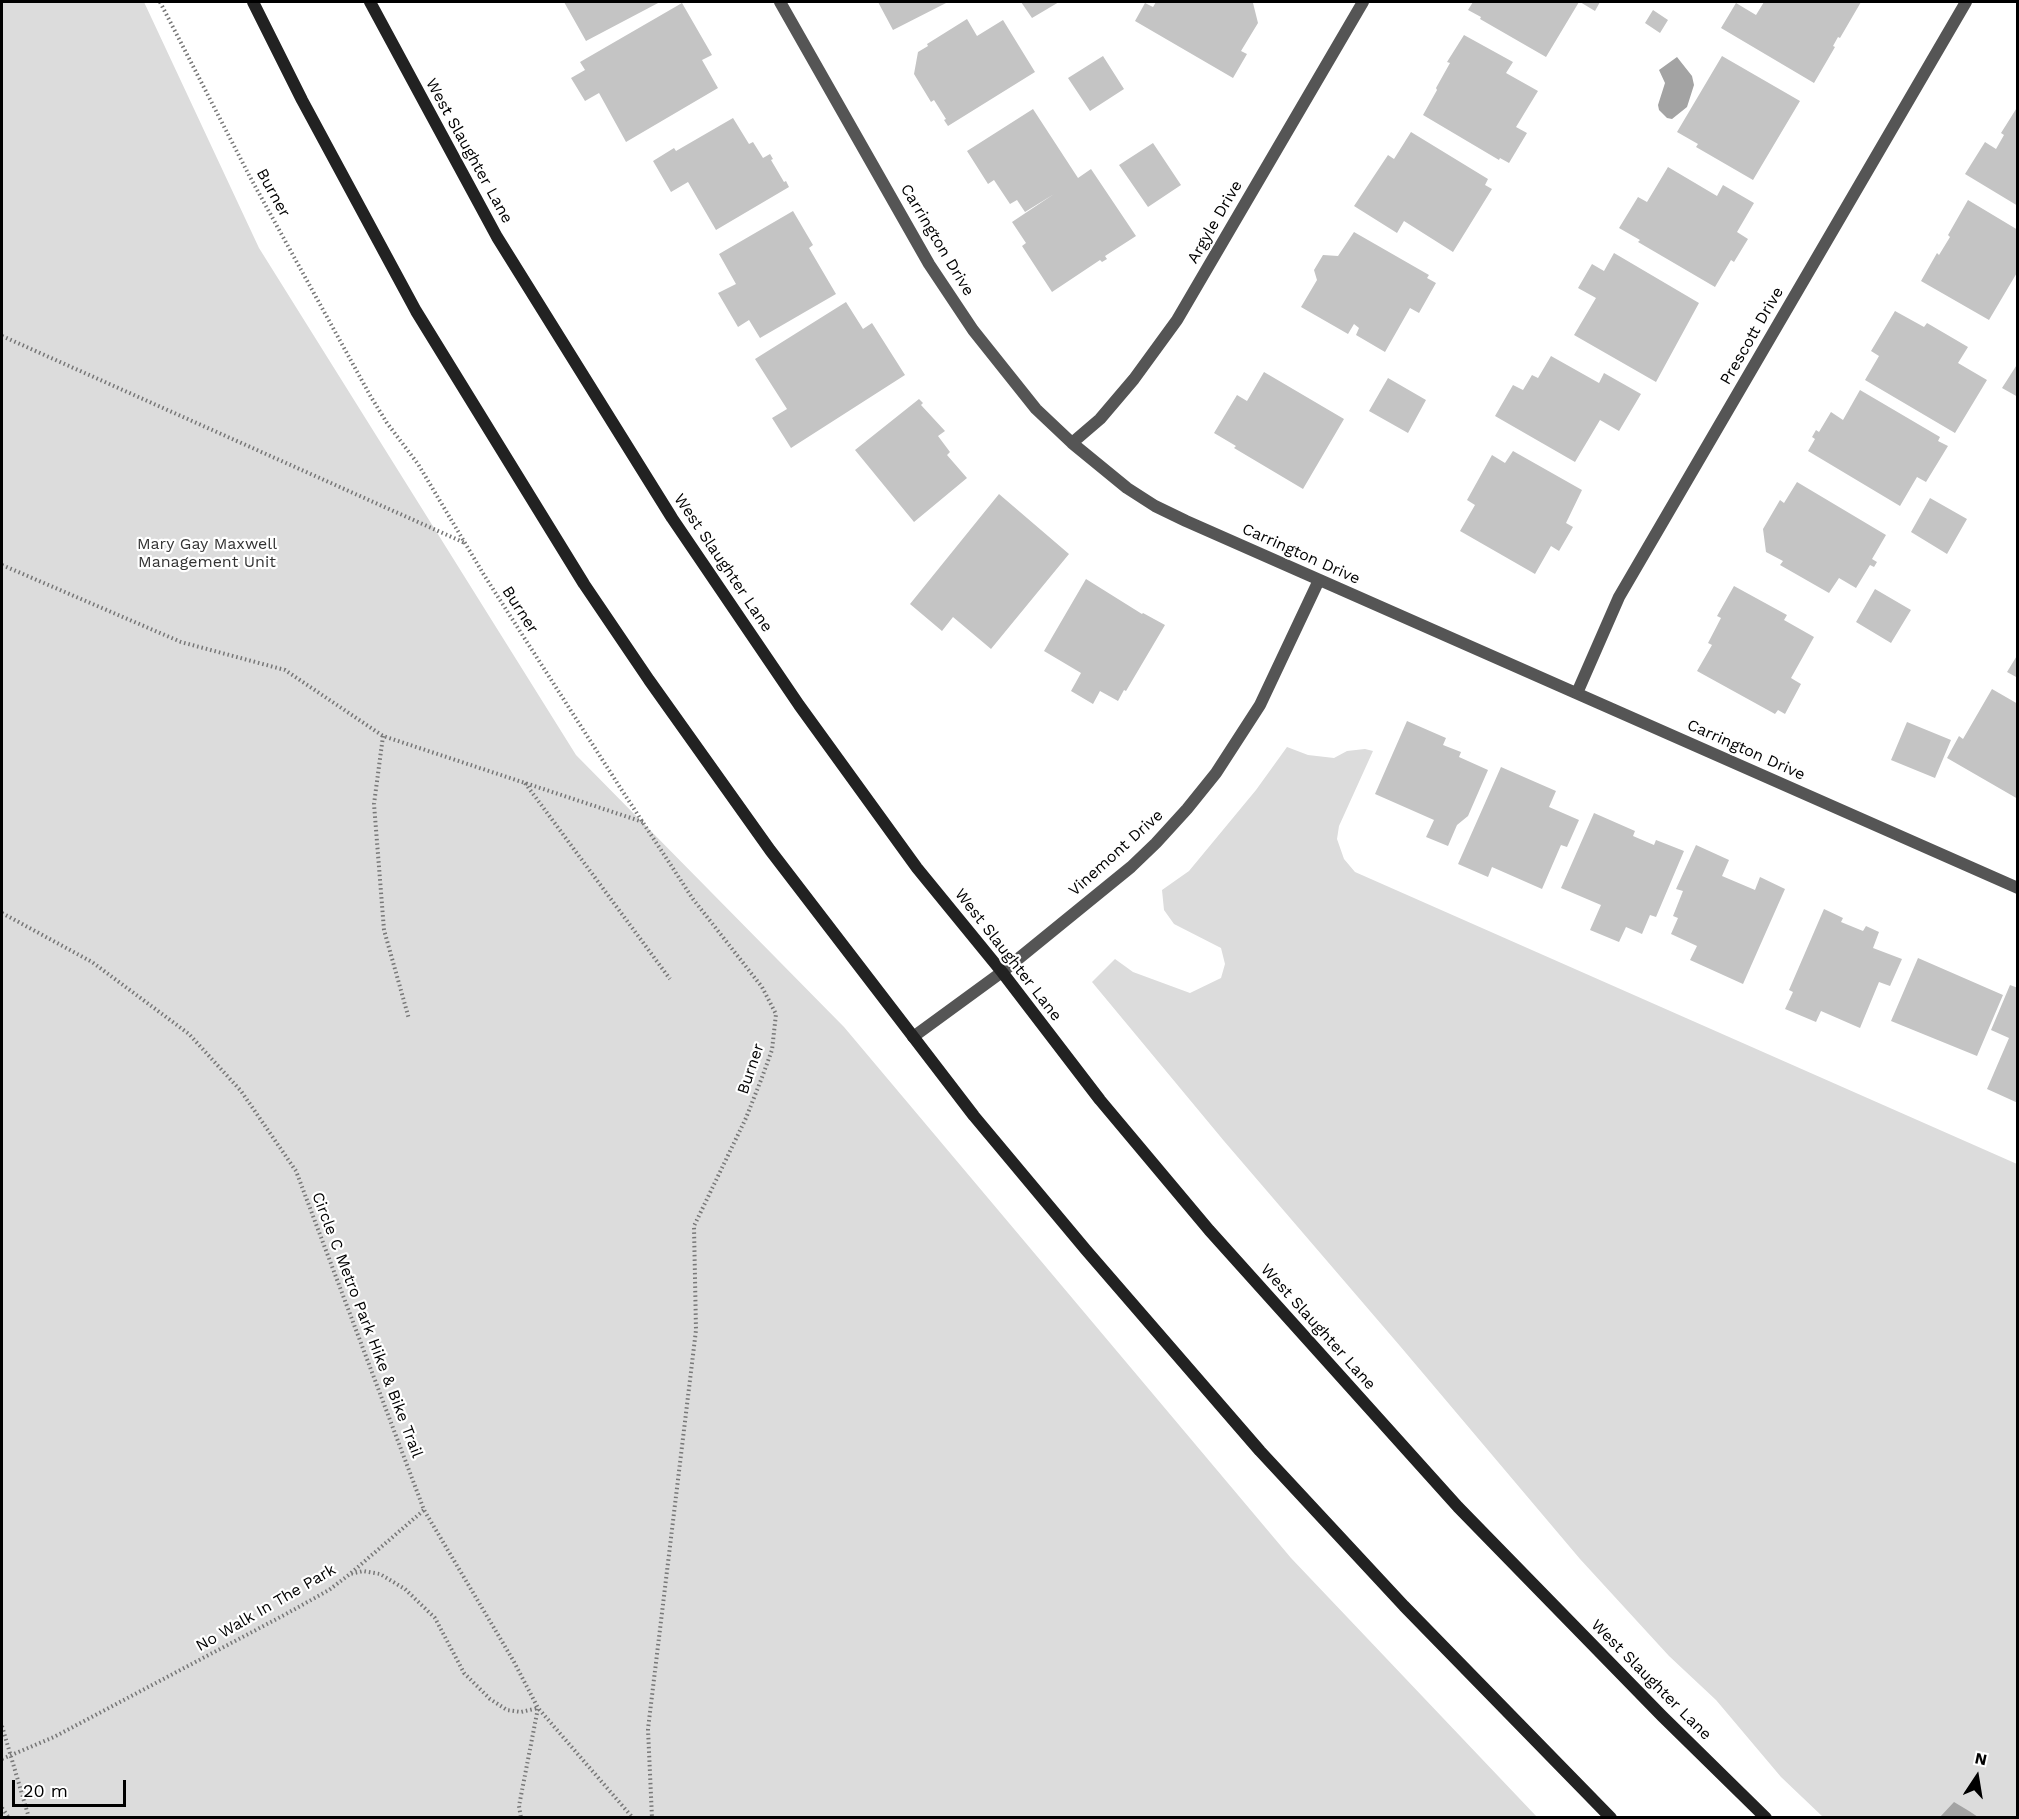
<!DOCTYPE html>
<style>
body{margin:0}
#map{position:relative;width:2019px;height:1819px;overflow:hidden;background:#fff;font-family:"Work Sans",sans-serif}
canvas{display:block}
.frame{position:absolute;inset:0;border:3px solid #000;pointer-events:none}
.north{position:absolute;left:1947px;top:1747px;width:60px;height:60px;-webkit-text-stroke:4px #fff;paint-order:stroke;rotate:12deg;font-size:16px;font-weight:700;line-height:24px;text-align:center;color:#000}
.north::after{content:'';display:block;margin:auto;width:21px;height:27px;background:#000;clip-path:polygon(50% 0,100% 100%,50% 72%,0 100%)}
.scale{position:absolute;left:12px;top:1780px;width:114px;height:27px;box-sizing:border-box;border:3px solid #000;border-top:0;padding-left:8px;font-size:18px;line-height:21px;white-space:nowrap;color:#000;-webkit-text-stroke:4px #fff;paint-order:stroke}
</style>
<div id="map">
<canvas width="2019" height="1819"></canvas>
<div class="frame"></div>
<div class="north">N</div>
<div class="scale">20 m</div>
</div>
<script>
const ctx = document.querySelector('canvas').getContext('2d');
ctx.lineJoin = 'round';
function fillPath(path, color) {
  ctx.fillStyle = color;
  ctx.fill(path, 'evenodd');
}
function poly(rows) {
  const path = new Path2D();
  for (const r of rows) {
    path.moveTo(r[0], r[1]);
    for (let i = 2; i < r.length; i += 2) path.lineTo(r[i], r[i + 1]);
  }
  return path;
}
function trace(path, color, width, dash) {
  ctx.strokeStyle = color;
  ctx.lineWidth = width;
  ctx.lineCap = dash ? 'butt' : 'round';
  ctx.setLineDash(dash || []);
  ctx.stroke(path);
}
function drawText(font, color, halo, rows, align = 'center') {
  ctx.font = font + ' "Work Sans",sans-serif';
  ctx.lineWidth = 4.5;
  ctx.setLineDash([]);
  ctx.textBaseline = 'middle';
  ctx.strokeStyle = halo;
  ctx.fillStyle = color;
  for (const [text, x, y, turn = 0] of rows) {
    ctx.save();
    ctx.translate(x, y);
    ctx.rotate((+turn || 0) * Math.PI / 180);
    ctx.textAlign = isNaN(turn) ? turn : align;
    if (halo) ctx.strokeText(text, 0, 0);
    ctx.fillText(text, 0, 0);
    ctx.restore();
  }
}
fillPath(poly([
 [2,2,144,2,259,248,576,755,844,1027,1291,1558,1537,1817,2,1817],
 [1287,747,1308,755,1334,758,1347,751,1365,749,1373,751,1339,826,1337,839,1344,859,1355,872,2017,1164,2017,1817,1823,1817,1781,1777,1716,1700,1669,1656,1580,1559,1400,1346,1224,1141,1092,982,1115,959,1133,972,1190,993,1221,978,1225,964,1221,948,1174,924,1164,910,1162,890,1189,871,1256,790]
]), '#dcdcdc');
fillPath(poly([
 [1677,57,1692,76,1694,85,1687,107,1672,119,1667,118,1659,110,1658,105,1665,83,1659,70],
 [1954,1802,1969,1811,1978,1817,1940,1817]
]), '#a3a3a3');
fillPath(poly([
 [564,2,660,2,586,41],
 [878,2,948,2,893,30],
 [1021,2,1059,2,1032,18],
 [1156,2,1249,2,1253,3,1258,23,1241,51,1247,54,1233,78,1135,21,1145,3,1153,7],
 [1473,2,1579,2,1546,57,1480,19,1481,17,1468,10],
 [1580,2,1600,2,1595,11],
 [1764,2,1861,2,1840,38,1838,37,1833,46,1835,47,1814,83,1721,28,1736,3,1756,15],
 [682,3,712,55,702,60,718,88,626,142,599,93,585,101,571,78,585,70,580,62],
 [1653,10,1668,20,1660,33,1645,23],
 [967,19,977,36,1003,20,1035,72,948,126,944,120,946,119,934,100,931,102,914,74,918,52,928,46,927,44],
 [1464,35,1513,62,1506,73,1538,91,1516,127,1527,133,1509,163,1500,158,1499,160,1423,115,1437,90,1436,88,1450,63,1447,62],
 [1103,56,1124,89,1090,111,1068,78],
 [1722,56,1800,101,1753,180,1696,147,1698,144,1677,132],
 [2018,106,2018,206,1965,174,1985,142,1996,149,2004,135,2001,133],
 [1033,109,1078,178,1091,169,1136,236,1105,256,1107,259,1102,262,1100,260,1052,292,1022,246,1026,243,1012,222,1054,194,1025,212,1017,200,1010,204,994,180,988,184,967,151],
 [733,118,749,144,753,142,763,158,770,154,773,159,771,160,784,182,786,181,789,187,716,230,688,182,671,192,653,161,674,148,676,151],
 [1411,132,1488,179,1485,185,1492,189,1453,252,1404,221,1397,233,1354,206,1388,155,1394,159],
 [1153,143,1181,185,1148,207,1119,165],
 [1668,167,1717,196,1723,185,1754,203,1737,232,1748,239,1734,262,1731,260,1715,287,1638,242,1640,240,1619,228,1638,197,1647,202],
 [1968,200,2018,230,2018,271,1989,320,1921,281,1937,253,1939,255,1950,237,1948,235],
 [793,211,813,245,809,248,836,294,760,338,749,320,738,327,718,293,736,284,719,254],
 [1354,232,1429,275,1427,278,1436,283,1419,313,1410,308,1385,352,1356,335,1359,328,1354,324,1348,334,1301,307,1317,280,1314,270,1323,255,1338,256],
 [1614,253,1699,303,1656,382,1574,335,1596,298,1578,288,1592,264,1604,271],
 [846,302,863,329,872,323,905,375,791,448,772,418,787,409,755,359],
 [1895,311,1924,327,1927,323,1968,347,1958,363,1987,380,1955,433,1865,380,1879,356,1871,351],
 [1551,356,1599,383,1604,373,1641,394,1619,431,1600,420,1575,462,1495,416,1513,385,1523,390,1532,375,1538,378],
 [2018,363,2018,397,2002,388],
 [1264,372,1344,419,1303,489,1234,448,1236,446,1214,433,1237,395,1247,401],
 [1388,378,1426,400,1408,433,1369,411],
 [1860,390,1940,437,1938,441,1948,446,1926,482,1917,477,1900,506,1808,451,1815,439,1812,437,1816,430,1819,432,1831,412,1843,420],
 [919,399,923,403,921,405,945,431,938,436,950,452,947,455,967,478,914,522,855,450],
 [1513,451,1582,490,1566,523,1573,527,1559,551,1551,546,1535,574,1460,531,1475,505,1467,500,1492,455,1505,463],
 [1797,482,1886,535,1872,559,1877,562,1874,567,1870,565,1856,588,1839,578,1829,593,1780,565,1783,561,1766,552,1763,529,1780,500,1784,503],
 [999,494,1069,554,991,649,953,617,942,631,910,604],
 [1930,498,1967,519,1947,554,1911,532],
 [1086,579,1142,614,1143,613,1165,625,1126,691,1124,690,1118,701,1100,691,1093,704,1071,691,1081,673,1044,651],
 [1734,586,1787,615,1784,620,1814,637,1791,678,1801,684,1785,714,1778,710,1775,714,1697,671,1712,645,1708,643,1721,618,1717,616],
 [1875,589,1911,610,1891,643,1856,622],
 [2018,654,2018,678,2007,672],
 [1992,689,2018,704,2018,799,1947,758,1959,736,1963,739],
 [1407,721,1446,738,1443,745,1461,752,1459,757,1488,770,1468,816,1457,825,1448,846,1426,837,1434,820,1375,794],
 [1907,722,1951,740,1935,778,1891,760],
 [1501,767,1556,791,1549,807,1579,820,1567,847,1561,845,1542,889,1492,867,1488,877,1458,864],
 [1594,813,1635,831,1633,836,1654,845,1656,840,1684,851,1656,917,1650,915,1642,934,1626,927,1619,942,1590,930,1601,905,1561,888],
 [1696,845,1729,860,1722,876,1755,890,1760,877,1785,889,1743,984,1690,960,1697,946,1671,934,1678,918,1673,916,1683,891,1676,889],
 [1824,909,1843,918,1841,922,1863,931,1866,926,1879,932,1873,948,1902,959,1890,986,1879,982,1860,1028,1821,1011,1816,1022,1785,1009,1793,992,1789,990],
 [1918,958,2003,995,1977,1056,1891,1021],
 [2010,985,2018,988,2018,1103,1987,1089,2009,1038,1991,1030]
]), '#c4c4c4');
trace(poly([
 [160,2,250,177,371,397,387,423,418,464,484,575,623,792,693,899,762,987,776,1014,772,1050,761,1080,746,1118,694,1226,696,1330,648,1729,652,1818],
 [2,336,465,543],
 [2,565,181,642,285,670,383,736,643,822],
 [383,736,374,804,384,930,409,1019],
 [525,783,670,979],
 [2,913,92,962,189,1034,241,1091,296,1171,424,1510,513,1660,538,1708,633,1818],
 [351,1573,424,1510],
 [2,1726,29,1818],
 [2,1759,54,1737,286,1614,329,1590,350,1574,363,1571,380,1574,405,1589,435,1618,464,1673,490,1699,507,1710,521,1712,538,1708,519,1806,521,1818],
 [2,1808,9,1818]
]), '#777', 4, [1.5, 3]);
trace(poly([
 [780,2,929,264,973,330,1036,409,1072,443,1127,488,1155,506,1186,521,2018,888],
 [1072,443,1100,419,1134,379,1177,320,1363,2],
 [1577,693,1619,597,1966,2],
 [913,1037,1002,972,1131,867,1156,843,1187,809,1216,773,1260,705,1319,580]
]), '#555', 12);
trace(poly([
 [253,2,302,100,416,311,584,584,649,680,770,850,974,1116,1086,1250,1260,1451,1404,1606,1611,1818],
 [370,2,497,237,672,518,799,705,917,868,1002,972,1100,1100,1209,1230,1458,1507,1662,1716,1766,1818]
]), '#222', 12);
drawText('16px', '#000', '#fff', [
 ["West Slaughter Lane",469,151,61],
 ["Burner",273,193,61],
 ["Argyle Drive",1215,222,-60],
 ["Carrington Drive",937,240,59],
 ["Prescott Drive",1752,336,-60],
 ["Carrington Drive",1301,554,24],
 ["West Slaughter Lane",723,563,56],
 ["Burner",520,610,57],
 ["Carrington Drive",1746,750,24],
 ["Vinemont Drive",1116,853,-42],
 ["West Slaughter Lane",1008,955,52],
 ["Burner",751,1069,-71],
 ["Circle C Metro Park Hike & Bike Trail",367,1325,69],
 ["West Slaughter Lane",1318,1327,48],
 ["No Walk In The Park",266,1608,-30],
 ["West Slaughter Lane",1651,1680,45]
]);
drawText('16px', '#333', '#fff', [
 ["Mary Gay Maxwell",207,544],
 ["Management Unit",207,562]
]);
</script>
